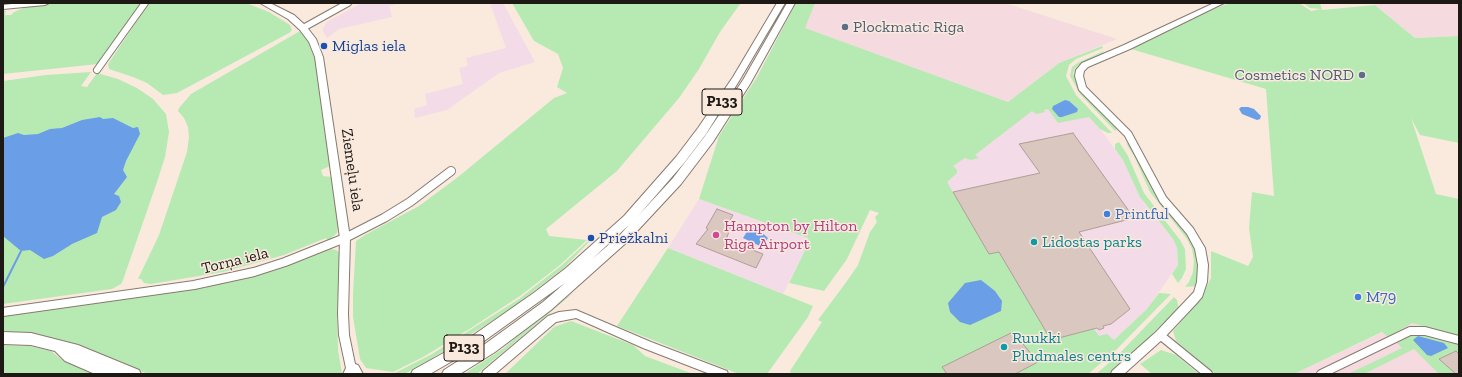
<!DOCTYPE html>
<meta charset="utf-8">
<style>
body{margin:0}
#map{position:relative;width:1462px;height:377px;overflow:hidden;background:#f9eadd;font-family:"Zilla Slab",serif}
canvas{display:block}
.frame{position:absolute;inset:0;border:4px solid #1e1915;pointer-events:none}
</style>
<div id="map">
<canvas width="1462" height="377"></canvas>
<div class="frame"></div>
</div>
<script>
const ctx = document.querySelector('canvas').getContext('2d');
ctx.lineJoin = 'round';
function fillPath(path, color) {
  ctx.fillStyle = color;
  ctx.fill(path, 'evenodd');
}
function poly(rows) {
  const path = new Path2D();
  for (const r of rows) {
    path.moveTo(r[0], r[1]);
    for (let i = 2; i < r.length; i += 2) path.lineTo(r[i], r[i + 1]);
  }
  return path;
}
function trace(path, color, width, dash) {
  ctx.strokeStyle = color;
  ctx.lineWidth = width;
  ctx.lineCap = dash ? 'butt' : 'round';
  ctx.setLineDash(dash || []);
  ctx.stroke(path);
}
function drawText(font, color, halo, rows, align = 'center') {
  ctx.font = font + ' "Zilla Slab",serif';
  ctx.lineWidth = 3;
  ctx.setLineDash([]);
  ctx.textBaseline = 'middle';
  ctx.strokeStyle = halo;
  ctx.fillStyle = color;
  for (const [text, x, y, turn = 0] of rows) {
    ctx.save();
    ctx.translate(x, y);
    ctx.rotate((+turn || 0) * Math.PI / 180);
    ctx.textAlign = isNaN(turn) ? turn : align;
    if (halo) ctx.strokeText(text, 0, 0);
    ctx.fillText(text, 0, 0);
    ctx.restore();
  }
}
fillPath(poly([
 [362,3,400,3,389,6,392,17,339,29,327,38,322,30,327,22],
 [490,3,503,3,535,62,499,73,447,110,415,118,414,109,427,105,425,94,463,84,459,68,468,66,466,58,506,48],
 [1056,92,1095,122,1123,160,1144,203,1173,239,1177,248,1178,265,1146,310,1114,340,1110,337,1076,364,1070,358,1066,360,1040,337,940,175],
 [699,199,808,238,809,242,783,294,668,248]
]), '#f3dbe7');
fillPath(poly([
 [815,3,1005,3,1117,39,1059,63,1008,102,804,28],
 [1373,3,1459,3,1459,36,1415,38],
 [1412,323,1459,337,1459,374,1294,374,1392,328]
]), '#f5dbe0');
fillPath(poly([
 [59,3,142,3,98,64,3,74,3,10,6,11,5,15,11,15,14,12,26,7],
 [149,3,246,3,269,12,290,25,292,30,289,33,177,93,163,95,147,83,133,77,109,69,108,64],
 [512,3,737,3,740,4,720,32,699,69,679,98,645,138,617,171,546,229,549,236,587,240,560,265,520,296,471,328,423,357,393,372,366,368,360,359,353,317,353,294,356,241,365,235,419,206,458,177,554,98,567,93,557,87,563,68,558,54,534,41],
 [796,3,815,3,805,28,1008,102,1059,63,1102,46,1103,48,1076,59,1069,65,1066,76,1076,95,1112,133,1108,133,1100,129,1089,117,1058,123,1048,109,1044,110,1045,112,1036,114,1032,111,975,155,979,158,971,160,965,158,953,166,957,170,957,173,947,182,989,254,999,252,1094,329,1099,336,1107,334,1114,340,1146,310,1159,293,1171,294,1113,353,1088,374,791,374,790,371,822,322,818,320,847,281,858,265,870,232,877,222,875,217,879,213,870,210,847,259,824,291,789,283,809,242,808,238,699,199,719,136,757,77],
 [1230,3,1299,3,1311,11,1321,9,1310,8,1303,3,1320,3,1322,10,1375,5,1415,38,1459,36,1459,143,1420,135,1411,118,1436,194,1459,199,1459,337,1412,323,1388,337,1382,332,1294,374,1215,374,1176,341,1173,331,1199,301,1211,278,1211,251,1248,266,1253,257,1249,228,1252,192,1274,196,1266,89,1131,49,1213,9],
 [300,31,308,41,317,62,330,166,321,170,323,176,332,177,338,227,337,233,328,241,326,238,284,255,223,272,151,284,144,283,141,279,138,279,159,235,187,152,189,137,188,127,184,118,178,111,179,108,191,94],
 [1104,51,1102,54,1080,64,1075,68,1073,74,1082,94,1118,128,1115,131,1080,94,1070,76,1072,67,1079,62],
 [91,72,81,86,87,87,97,73,118,79,137,88,153,99,166,114,169,132,165,157,157,182,123,280,121,284,112,289,3,304,3,81,46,75],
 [1119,142,1128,156,1144,193,1180,240,1185,249,1186,269,1182,278,1178,283,1172,274,1178,265,1177,248,1173,239,1140,197,1123,160,1115,149,1115,144],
 [1126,143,1130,144,1191,237,1199,255,1199,273,1196,286,1185,287,1189,282,1193,272,1194,261,1192,249,1187,239,1150,192,1134,156],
 [588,241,590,241,564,268,512,308,459,342,416,368,404,374,393,374,432,354,519,299,562,265],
 [668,248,813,306,808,317,767,374,739,374,617,326],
 [330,249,336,250,341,254,337,311,338,350,342,374,148,374,98,354,53,338,12,332,3,333,3,316,195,289,224,283,259,274],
 [572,294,477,374,464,374,504,348,522,332,562,300],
 [1174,297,1177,300,1179,309,1158,328,1135,353,1111,374,1096,374,1117,356],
 [571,321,633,345,645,356,693,374,505,374,554,327],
 [1415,333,1459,343,1459,354,1456,351,1440,359,1456,374,1439,374,1414,349,1364,374,1348,374,1402,348,1397,343],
 [3,345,30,346,51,351,61,359,100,374,3,374],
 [1161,350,1176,355,1199,374,1152,374,1140,364]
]), '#b7eab3');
fillPath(poly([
 [1065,100,1069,101,1078,109,1077,112,1062,117,1059,117,1052,109,1053,106],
 [1241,107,1248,107,1254,109,1261,116,1260,119,1257,120,1242,114,1239,109],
 [100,117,103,119,113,118,133,128,138,127,140,134,126,161,123,170,127,177,114,194,119,196,121,202,116,210,102,217,97,233,72,244,53,256,44,259,30,250,21,251,3,236,3,138,18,133,24,135,38,134,50,129,62,128,82,120],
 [750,227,760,231,768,238,762,247,743,238],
 [981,280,995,291,1002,301,1001,311,970,325,960,322,950,312,948,303,965,283],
 [1418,336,1444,343,1448,348,1431,356,1427,355,1413,340]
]), '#6a9ee6');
trace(poly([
 [3,287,21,251]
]), '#6a9ee6', 2);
const building = poly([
 [1073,133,1134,218,1079,232,1130,309,1111,324,1103,326,1104,328,1099,330,1097,328,1051,340,999,252,989,254,953,192,1040,173,1019,144,1073,133],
 [717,209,733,215,729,222,732,223,726,240,763,254,756,268,696,244,708,229,706,228,717,209],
 [1013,332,1038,362,1015,374,947,374,942,367,1013,332],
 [1456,351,1459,354,1459,374,1456,374,1439,359,1456,351]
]);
fillPath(building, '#dac7bf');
trace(building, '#b09e97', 1);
const minorFar1 = poly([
 [303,28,348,3],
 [97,70,145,3]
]);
const minor = poly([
 [3,312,194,285,254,272,285,262,345,238,384,218,410,202,451,171],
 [1160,335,1208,374],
 [1321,374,1410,331,1425,331,1459,340]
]);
const tertiary = poly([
 [21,3,49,3,45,5,3,9,3,5,21,3],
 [260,3,270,3,294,15,306,26,316,39,323,57,350,238,348,314,349,335,355,364,358,365,363,374,343,374,346,368,339,335,338,314,340,238,315,57,309,42,300,30,288,19,260,3],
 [1214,3,1224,3,1130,49,1088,67,1084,71,1083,76,1086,87,1131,132,1166,197,1193,228,1205,248,1208,265,1207,282,1202,297,1196,304,1164,338,1124,374,1111,374,1112,371,1156,332,1194,292,1197,282,1198,265,1195,249,1187,234,1160,202,1125,136,1079,90,1075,76,1076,70,1082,63,1124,45,1214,3],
 [576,310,651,342,727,371,728,374,710,374,643,348,576,318,556,322,495,374,482,374,483,371,548,316,559,312,576,310]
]);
const primary = poly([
 [777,3,785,3,739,81,706,134,684,163,638,216,673,178,705,136,743,80,787,3,795,3,750,84,713,142,681,184,627,242,551,310,495,352,460,374,442,374,444,370,485,344,543,302,565,283,473,349,430,374,411,374,413,370,465,341,535,292,566,268,624,216,676,157,698,128,733,77,777,3],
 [629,225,619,236,592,259,629,225],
 [3,332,31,333,78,345,139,370,141,374,116,373,117,374,95,374,65,361,55,351,31,345,3,344,3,332]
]);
trace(minorFar1, '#877a6f', 8);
trace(minor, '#877a6f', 10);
trace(tertiary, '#877a6f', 2);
trace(primary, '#877a6f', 2);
trace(minorFar1, '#fff', 6);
trace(minor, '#fff', 8);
fillPath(tertiary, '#fff');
fillPath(primary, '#fff');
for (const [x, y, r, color] of [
 [845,27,4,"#5c6f8a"],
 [324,46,4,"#1a4fb4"],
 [1362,75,4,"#5c6f8a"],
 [1107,214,4,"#3f7fe0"],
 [716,235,4,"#d1479c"],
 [591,238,4,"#1a4fb4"],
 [1034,242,4,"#0f9aa8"],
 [1358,297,4,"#3f7fe0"],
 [1004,347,4,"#0f9aa8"]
]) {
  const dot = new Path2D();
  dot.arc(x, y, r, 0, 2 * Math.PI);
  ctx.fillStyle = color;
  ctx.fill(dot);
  trace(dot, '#f9eadd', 1.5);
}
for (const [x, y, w] of [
 [722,102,40],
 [464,348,40]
]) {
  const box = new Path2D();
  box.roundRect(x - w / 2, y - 13, w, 26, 3);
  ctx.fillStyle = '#f9eadd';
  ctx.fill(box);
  trace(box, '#1e1915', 1);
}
drawText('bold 15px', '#1e1915', null, [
 ["P133",722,102],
 ["P133",464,348]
]);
drawText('16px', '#4e5e75', '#f9eadd', [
 ["Plockmatic Riga",853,27],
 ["Cosmetics NORD",1354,75,"right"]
], 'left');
drawText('16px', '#164399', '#f9eadd', [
 ["Miglas iela",332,46],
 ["Priežkalni",599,238]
], 'left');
drawText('16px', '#1e1915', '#f9eadd', [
 ["Ziemeļu iela",352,170,82],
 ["Torņa iela",235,261,-14]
]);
drawText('16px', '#366cbe', '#f9eadd', [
 ["Printful",1115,214],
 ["M79",1366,297]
], 'left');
drawText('16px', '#b23c85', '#f9eadd', [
 ["Hampton by Hilton",724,226],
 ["Riga Airport",724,244]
], 'left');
drawText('16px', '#0d838f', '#f9eadd', [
 ["Lidostas parks",1042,242],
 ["Ruukki",1012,338],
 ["Pludmales centrs",1012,356]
], 'left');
</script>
